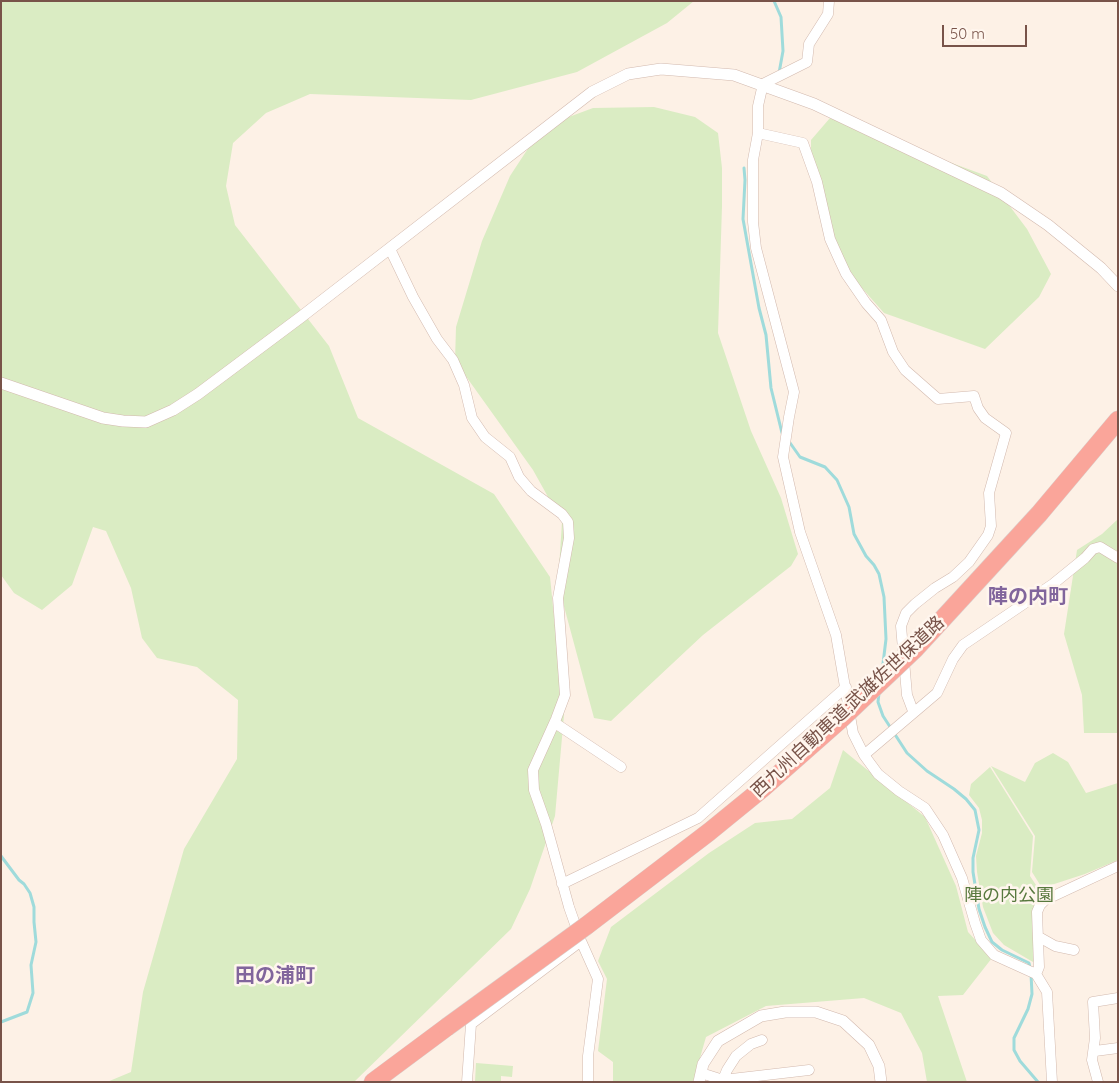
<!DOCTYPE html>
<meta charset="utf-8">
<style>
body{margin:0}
#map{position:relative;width:1119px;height:1083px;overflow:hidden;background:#fdf1e6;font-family:Quicksand,sans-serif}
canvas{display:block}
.frame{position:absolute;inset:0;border:2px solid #785349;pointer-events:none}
.scale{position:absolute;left:942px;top:25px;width:85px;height:22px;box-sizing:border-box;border:2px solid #785349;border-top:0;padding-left:6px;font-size:15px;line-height:18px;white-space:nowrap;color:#785349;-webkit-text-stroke:4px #fff6ee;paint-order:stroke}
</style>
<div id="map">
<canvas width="1119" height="1083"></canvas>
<div class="frame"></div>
<div class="scale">50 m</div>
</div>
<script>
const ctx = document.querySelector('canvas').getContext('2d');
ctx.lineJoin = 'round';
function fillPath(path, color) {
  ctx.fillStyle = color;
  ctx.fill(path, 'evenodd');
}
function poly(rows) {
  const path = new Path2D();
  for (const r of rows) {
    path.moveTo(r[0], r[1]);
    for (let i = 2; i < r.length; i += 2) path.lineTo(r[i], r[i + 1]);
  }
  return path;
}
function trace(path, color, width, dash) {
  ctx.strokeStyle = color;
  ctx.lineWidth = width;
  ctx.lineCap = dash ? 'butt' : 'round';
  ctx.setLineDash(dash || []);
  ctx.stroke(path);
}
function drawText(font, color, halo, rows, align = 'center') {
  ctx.font = font + ' Quicksand,"Noto Sans JP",sans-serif';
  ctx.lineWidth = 5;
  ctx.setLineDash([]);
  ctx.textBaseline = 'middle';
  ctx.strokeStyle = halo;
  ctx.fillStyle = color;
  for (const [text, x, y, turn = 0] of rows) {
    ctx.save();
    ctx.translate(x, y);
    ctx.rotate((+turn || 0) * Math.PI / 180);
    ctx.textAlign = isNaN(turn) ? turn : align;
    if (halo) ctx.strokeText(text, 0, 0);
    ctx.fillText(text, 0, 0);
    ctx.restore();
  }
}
fillPath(poly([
 [1,1,694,1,667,23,577,72,471,100,310,94,266,113,233,143,226,186,235,225,329,346,358,418,494,494,550,577,564,715,555,816,530,889,511,929,354,1082,107,1082,131,1072,143,992,184,849,237,759,238,700,197,667,157,658,142,638,131,588,106,531,93,527,72,585,42,610,14,593,1,575],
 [654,107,695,117,718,133,722,168,722,206,718,333,751,431,781,498,798,554,791,566,703,635,611,721,594,718,558,584,562,522,533,470,455,361,456,327,482,241,510,176,529,147,550,124,593,108],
 [830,118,987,176,1027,229,1051,274,1039,297,985,349,884,313,846,270,837,250,811,158,811,140],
 [1118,519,1118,733,1084,733,1082,695,1064,634,1077,550,1102,534],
 [843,750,925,817,956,886,968,932,992,958,963,995,938,996,967,1082,927,1082,922,1053,901,1013,864,998,766,1006,706,1037,693,1082,613,1082,613,1062,598,1051,607,979,598,961,611,927,709,853,755,823,792,819,830,788],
 [1053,753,1068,762,1086,793,1118,783,1118,860,1085,874,1042,888,1032,872,1035,836,991,766,1025,782,1035,763],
 [990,767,1033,836,1030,876,1040,891,1033,909,1035,960,1033,962,1004,945,993,933,983,907,977,872,976,856,982,833,982,820,979,808,969,795,971,784],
 [476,1063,513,1066,512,1077,501,1076,501,1082,475,1082]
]), '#daecc3');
trace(poly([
 [774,1,781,17,783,51,779,73],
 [744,168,745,180,743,219,759,308,766,335,771,388,782,433],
 [788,440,800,457,825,467,837,480,849,507,854,534,866,556,874,565,879,574,884,597,886,639,882,672],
 [879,693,878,702,883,716,907,753,927,771,954,789,966,799,975,810,979,830,973,858,973,872,979,909,985,927,992,942,1002,950,1029,963,1030,968],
 [1,856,19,880,24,884,30,893,34,907,34,922,36,942,31,965,33,993,27,1012,1,1022],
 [1031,974,1032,994,1028,1009,1014,1038,1014,1050,1020,1061,1038,1082]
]), '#9fdbdb', 3);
const minor = poly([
 [829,1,828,14,809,44,807,62,763,84,758,106,758,133,753,160,753,222,756,248,794,392,789,417,783,457,800,532,836,635,853,733,864,755,878,774,899,791,925,808,943,835,962,878,975,923,981,940,994,955,1036,974,1047,992,1052,1082],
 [758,133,803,143,817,182,830,239,839,259,846,274,866,303,881,320,893,352,905,370,938,399,974,396,978,408,985,418,1006,433,989,493,991,526,988,535,969,562,953,577,935,588,915,604,906,613,901,626,907,695,913,711],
 [390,249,413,297,437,339,453,360,464,385,472,418,485,437,510,457,519,477,531,491,562,514,568,522,569,538,558,598,565,695,556,719,533,770,534,790,546,824,569,907,581,941,598,979,588,1056,588,1082],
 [555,723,621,767],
 [864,755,937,693,953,659,963,645,1053,584,1085,558,1093,549,1100,547,1118,558],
 [562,884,698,818,846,687],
 [1039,937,1055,946,1074,950],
 [1036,974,1039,967,1037,912,1040,905,1045,900,1118,866],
 [1095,1051,1118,1048],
 [701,1073,723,1080,809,1070],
 [467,1082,471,1024,581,941],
 [722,1082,727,1070,736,1056,751,1044,762,1040],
 [1098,1082,1092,1060,1095,1038,1093,1002,1118,998]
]);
const tertiary = poly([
 [1,383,103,418,123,421,146,422,173,410,198,394,301,317,592,92,628,74,661,69,734,75,814,104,1001,193,1048,225,1101,268,1118,286],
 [699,1082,703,1064,718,1041,761,1016,785,1012,816,1012,843,1021,869,1045,879,1066,881,1082]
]);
const motorway = poly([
 [915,649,1039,514,1118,420],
 [586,926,709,832,763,788,840,720],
 [373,1082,447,1027]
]);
trace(minor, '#d2b9ae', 11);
trace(tertiary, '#d2b9ae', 12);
trace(motorway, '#d9cfcc', 19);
trace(minor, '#fff', 10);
trace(tertiary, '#fff', 11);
trace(motorway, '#faa59a', 18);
const motorwayBridge = poly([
 [840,720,915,649],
 [447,1027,586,926]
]);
trace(motorwayBridge, '#d9cfcc', 19, []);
trace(motorwayBridge, '#faa59a', 18);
drawText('18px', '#785349', '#fff6ee', [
 ["西九州自動車道;武雄佐世保道路",848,707,-43]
]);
drawText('18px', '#58793e', '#fff6ee', [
 ["陣の内公園",1009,896]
]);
drawText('bold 20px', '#81659c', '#fff6ee', [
 ["陣の内町",1028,597],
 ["田の浦町",275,976]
]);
</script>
